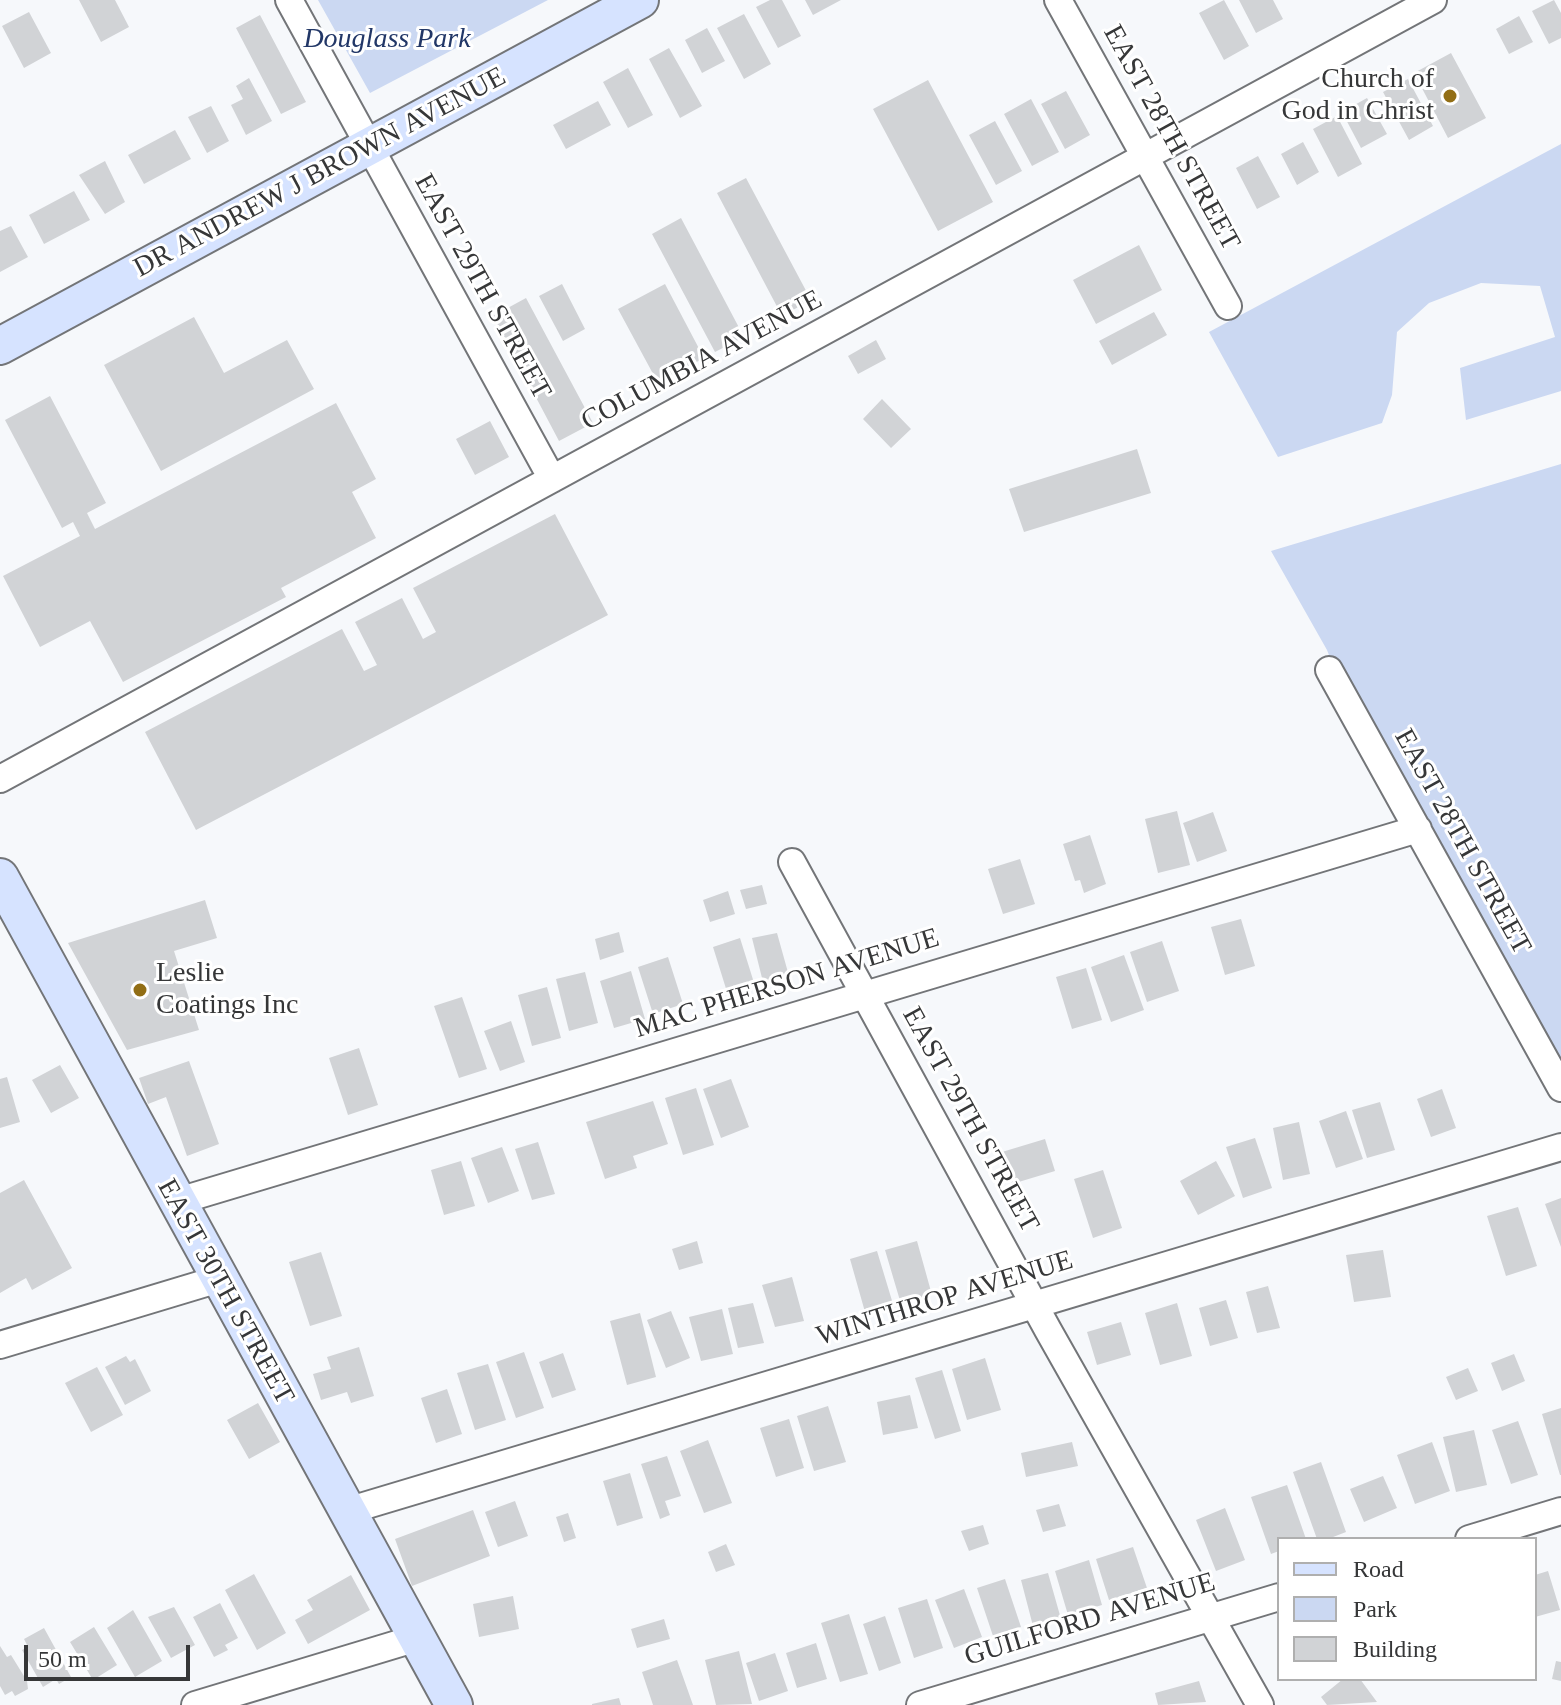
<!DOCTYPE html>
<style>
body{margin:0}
#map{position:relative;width:1561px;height:1705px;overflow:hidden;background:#f6f8fb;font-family:"Times New Roman",serif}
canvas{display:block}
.legend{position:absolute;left:1277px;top:1537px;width:260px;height:144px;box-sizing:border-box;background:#fff;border:2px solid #afafaf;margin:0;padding:10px 14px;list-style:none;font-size:24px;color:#363738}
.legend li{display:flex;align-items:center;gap:16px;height:40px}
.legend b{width:40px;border:2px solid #afafaf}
.scale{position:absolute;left:24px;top:1645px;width:166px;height:36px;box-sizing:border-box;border:4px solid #363738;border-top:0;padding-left:10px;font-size:24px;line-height:28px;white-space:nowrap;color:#363738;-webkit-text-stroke:6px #fff;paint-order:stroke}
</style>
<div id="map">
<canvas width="1561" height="1705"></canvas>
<ul class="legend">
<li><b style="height:10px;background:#d6e3ff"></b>Road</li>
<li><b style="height:22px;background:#cbd8f2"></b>Park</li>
<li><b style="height:22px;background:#d1d3d6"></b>Building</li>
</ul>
<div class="scale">50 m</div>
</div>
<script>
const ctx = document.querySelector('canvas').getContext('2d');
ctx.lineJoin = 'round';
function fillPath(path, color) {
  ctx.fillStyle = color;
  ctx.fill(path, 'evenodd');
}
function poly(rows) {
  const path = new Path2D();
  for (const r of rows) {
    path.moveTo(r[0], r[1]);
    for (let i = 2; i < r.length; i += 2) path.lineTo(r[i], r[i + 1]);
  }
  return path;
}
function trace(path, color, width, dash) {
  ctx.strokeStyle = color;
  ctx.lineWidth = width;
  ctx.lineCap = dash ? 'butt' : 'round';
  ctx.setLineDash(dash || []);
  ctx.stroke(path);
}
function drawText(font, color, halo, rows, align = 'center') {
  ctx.font = font + ' "Times New Roman",serif';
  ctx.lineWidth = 6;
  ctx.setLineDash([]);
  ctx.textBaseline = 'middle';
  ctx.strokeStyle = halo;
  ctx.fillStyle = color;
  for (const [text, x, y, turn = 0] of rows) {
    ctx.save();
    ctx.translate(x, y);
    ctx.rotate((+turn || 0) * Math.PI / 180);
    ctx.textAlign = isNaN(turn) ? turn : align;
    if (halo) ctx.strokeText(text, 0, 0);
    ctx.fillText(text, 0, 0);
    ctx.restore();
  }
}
fillPath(poly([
 [318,0,548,0,370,93],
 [1561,144,1561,391,1466,420,1460,368,1555,337,1540,286,1481,283,1429,303,1397,332,1392,395,1382,423,1278,457,1209,332],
 [1561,464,1561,1072,1339,680,1327,650,1271,551]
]), '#cbd8f2');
fillPath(poly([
 [79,0,115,0,129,27,101,42],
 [770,0,782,0,801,36,778,48,756,7],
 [805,0,841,0,813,15],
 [1224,0,1249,46,1224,60,1199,13],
 [1239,0,1273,0,1283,19,1256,33],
 [1554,0,1561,13,1561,38,1549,44,1532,11],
 [29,12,51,53,24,68,2,26],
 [744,14,771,64,744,79,717,28],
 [260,15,306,102,281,114,236,28],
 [1519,16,1533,42,1509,54,1496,29],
 [707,28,725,61,702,73,685,40],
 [669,48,702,106,680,118,649,59],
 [1451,53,1486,118,1448,138,1414,73],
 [628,68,653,115,628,128,603,82],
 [249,78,272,121,246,135,231,105,243,99,236,86],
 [1408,79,1433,126,1409,140,1383,92],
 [928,80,993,202,938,231,873,109],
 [1066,91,1090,135,1065,149,1041,104],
 [1367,98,1387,134,1361,148,1342,112],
 [1031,99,1059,152,1032,166,1004,114],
 [598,101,611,125,566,149,553,125],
 [211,106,229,141,207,153,188,117],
 [1337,116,1362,164,1338,177,1313,129],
 [995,121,1022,171,996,185,969,135],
 [175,130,191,159,144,184,128,155],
 [1303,142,1319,172,1297,185,1281,154],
 [1258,156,1280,197,1257,209,1236,168],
 [105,161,125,202,105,214,79,175],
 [746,178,811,300,782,316,717,193],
 [74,191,90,220,44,244,29,215],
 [681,218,744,337,715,352,652,234],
 [11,226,28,257,0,272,0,231],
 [1139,245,1162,290,1096,324,1073,280],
 [562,284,585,329,563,341,539,296],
 [665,284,704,358,658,383,618,309],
 [526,298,593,423,559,441,493,316],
 [1154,312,1167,335,1112,365,1099,341],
 [194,317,224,373,287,340,314,389,161,471,104,365],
 [876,340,886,359,858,374,848,356],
 [50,396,106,503,87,513,95,529,336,403,376,479,352,492,376,538,281,588,286,597,123,682,90,621,40,647,3,576,80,536,73,522,62,528,5,420],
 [882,399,911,429,891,448,863,419],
 [490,421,509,457,475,475,456,439],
 [1137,449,1151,493,1024,532,1009,489],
 [555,514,608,615,196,830,145,732,342,629,364,671,377,665,355,622,402,598,423,639,436,632,413,588],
 [1177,811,1190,865,1158,873,1145,819],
 [1213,812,1227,851,1197,862,1183,823],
 [1090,835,1106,884,1084,893,1080,880,1075,881,1063,844],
 [1020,859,1035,904,1003,914,988,869],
 [762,885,767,904,746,909,740,890],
 [728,891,735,914,710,922,703,900],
 [205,900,217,938,174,951,199,1030,127,1050,68,943],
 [1241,919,1255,966,1225,975,1211,927],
 [619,932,624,952,600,960,595,939],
 [777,933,789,976,763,982,752,938],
 [740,938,755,986,728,995,713,947],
 [1162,941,1179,991,1147,1002,1130,952],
 [1124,955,1144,1010,1111,1022,1091,967],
 [668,957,683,1004,653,1014,638,967],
 [1086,968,1102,1020,1072,1029,1056,977],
 [631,971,645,1019,614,1028,600,981],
 [585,972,598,1023,569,1031,556,979],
 [547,987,561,1038,532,1046,518,995],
 [462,997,487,1069,459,1078,434,1006],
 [511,1021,525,1062,500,1071,484,1031],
 [359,1048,378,1105,348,1115,329,1058],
 [189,1061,219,1144,187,1156,166,1097,148,1104,139,1078],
 [60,1065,79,1098,51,1113,32,1080],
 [7,1077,20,1122,0,1128,0,1079],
 [731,1079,749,1127,721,1138,703,1089],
 [696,1088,714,1145,683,1155,665,1098],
 [1442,1089,1456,1128,1431,1137,1417,1099],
 [653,1101,668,1144,633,1156,637,1168,605,1179,586,1122],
 [1380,1102,1395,1150,1367,1158,1352,1110],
 [1346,1111,1363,1159,1336,1168,1319,1121],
 [1299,1122,1310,1174,1283,1180,1273,1128],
 [1255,1138,1272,1188,1243,1198,1226,1147],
 [1045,1139,1055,1171,1012,1184,1002,1152],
 [538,1142,555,1194,532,1200,515,1149],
 [502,1147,519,1191,488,1203,471,1158],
 [461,1161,475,1206,444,1215,431,1170],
 [1216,1161,1235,1196,1198,1215,1180,1181],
 [1103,1170,1122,1228,1093,1238,1074,1179],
 [24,1180,72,1268,32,1290,26,1278,0,1293,0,1193],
 [1561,1198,1561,1247,1545,1204],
 [1518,1207,1537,1266,1506,1276,1487,1216],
 [697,1241,703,1263,679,1270,672,1249],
 [917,1241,932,1295,901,1304,885,1250],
 [1383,1250,1391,1297,1354,1302,1346,1255],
 [877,1251,893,1304,865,1312,850,1259],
 [321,1252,342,1316,310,1326,289,1262],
 [792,1277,804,1321,775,1327,762,1285],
 [1268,1286,1280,1328,1257,1333,1246,1292],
 [1226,1300,1238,1338,1210,1346,1199,1308],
 [753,1303,764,1343,738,1348,728,1308],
 [1177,1303,1192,1356,1160,1365,1145,1313],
 [722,1309,733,1354,701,1361,689,1317],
 [671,1311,690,1358,666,1368,647,1320],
 [640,1313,656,1377,627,1385,610,1321],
 [1121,1322,1131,1355,1097,1365,1087,1332],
 [359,1347,374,1396,351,1403,347,1392,321,1400,313,1374,331,1369,327,1357],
 [524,1352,544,1408,516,1418,496,1362],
 [563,1353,576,1390,552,1398,539,1362],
 [1514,1354,1525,1381,1502,1391,1491,1363],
 [126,1356,130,1362,135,1359,151,1391,125,1405,105,1367],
 [985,1358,1001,1410,967,1420,952,1369],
 [488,1364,506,1420,475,1430,457,1373],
 [97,1367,123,1415,91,1432,65,1383],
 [1468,1368,1478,1391,1456,1400,1446,1377],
 [942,1370,961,1431,935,1439,915,1378],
 [447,1389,462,1434,436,1443,421,1398],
 [910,1395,918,1428,883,1435,877,1402],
 [258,1403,280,1442,249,1459,227,1420],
 [828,1406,846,1462,814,1471,797,1416],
 [1561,1408,1561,1475,1560,1475,1542,1414],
 [789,1419,804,1468,776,1477,760,1428],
 [1518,1421,1538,1475,1511,1484,1492,1430],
 [1474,1430,1487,1485,1456,1492,1443,1437],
 [708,1440,732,1503,704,1513,680,1451],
 [1072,1442,1078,1466,1026,1477,1021,1453],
 [1432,1442,1450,1491,1415,1504,1397,1455],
 [667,1456,681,1496,665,1501,670,1515,660,1519,641,1464],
 [1321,1462,1346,1532,1328,1539,1317,1539,1293,1472],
 [630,1473,643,1518,617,1526,603,1481],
 [1383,1476,1397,1508,1364,1522,1350,1489],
 [1287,1485,1306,1539,1279,1539,1279,1551,1271,1554,1251,1497],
 [515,1501,528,1536,498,1547,485,1512],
 [1059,1504,1066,1526,1043,1532,1036,1510],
 [1225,1508,1245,1560,1216,1571,1196,1520],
 [473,1510,490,1556,412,1586,395,1539],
 [568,1513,576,1538,564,1542,556,1517],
 [983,1525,989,1544,969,1551,961,1531],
 [726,1544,735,1565,716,1572,708,1552],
 [1133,1547,1147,1588,1109,1600,1096,1559],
 [1089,1560,1102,1605,1068,1615,1055,1571],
 [1548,1571,1560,1610,1535,1617,1535,1575],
 [1048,1573,1061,1619,1033,1626,1021,1580],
 [254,1574,286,1633,257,1650,225,1590],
 [351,1575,370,1610,308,1644,295,1620,313,1610,307,1600],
 [1005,1579,1021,1627,993,1636,977,1588],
 [964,1589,982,1637,954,1648,935,1600],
 [513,1596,519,1629,479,1637,473,1604],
 [927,1599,943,1648,914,1658,898,1608],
 [220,1603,238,1638,225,1645,228,1650,214,1657,193,1617],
 [174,1607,195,1645,171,1658,148,1617],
 [133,1610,162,1661,135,1677,107,1628],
 [849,1614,868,1674,840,1682,821,1623],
 [885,1616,901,1663,879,1671,863,1624],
 [664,1619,670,1639,637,1648,631,1629],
 [94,1627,117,1665,93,1680,70,1642],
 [44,1628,71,1677,59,1684,56,1679,43,1687,22,1650,28,1647,24,1639],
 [816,1643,827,1679,797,1688,786,1653],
 [0,1646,7,1657,11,1655,27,1681,28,1689,15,1696,12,1691,5,1695,0,1686],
 [739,1651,752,1704,716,1705,705,1660],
 [775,1653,788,1691,759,1701,746,1663],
 [677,1660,693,1705,653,1705,642,1672],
 [1556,1661,1561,1662,1561,1681,1552,1679],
 [1343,1679,1360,1679,1377,1702,1327,1705,1321,1697],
 [1199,1681,1206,1702,1158,1705,1155,1693],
 [619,1698,621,1705,592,1705,592,1704]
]), '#d1d3d6');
const street = poly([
 [289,0,552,479],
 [1058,0,1228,306],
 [1329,670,1561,1088],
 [0,779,1433,0],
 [792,862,1048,1330,1260,1705],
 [175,1202,1418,829],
 [0,1345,219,1279],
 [347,1511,1561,1147],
 [1469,1539,1561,1511],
 [195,1705,417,1638],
 [920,1705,1279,1597]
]);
const secondary = poly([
 [0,346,640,0],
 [0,877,454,1705]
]);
trace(street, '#737578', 30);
trace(secondary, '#737578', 40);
trace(street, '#fff', 26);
trace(secondary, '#d6e3ff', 36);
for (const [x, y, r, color] of [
 [1450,96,8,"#926e15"],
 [140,990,8,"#926e15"]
]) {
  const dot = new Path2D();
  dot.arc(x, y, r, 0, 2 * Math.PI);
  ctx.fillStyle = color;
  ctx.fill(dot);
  trace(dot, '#fff', 3);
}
drawText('italic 28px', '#223767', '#fff', [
 ["Douglass Park",387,40]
]);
drawText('28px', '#363738', '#fff', [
 ["Church of",1434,80],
 ["God in Christ",1434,112],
 ["Leslie",156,974,"left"],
 ["Coatings Inc",156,1006,"left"]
], 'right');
drawText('28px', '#363738', '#fff', [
 ["EAST 28TH STREET",1171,138,61],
 ["DR ANDREW J BROWN AVENUE",320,173,-28],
 ["EAST 29TH STREET",482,287,61],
 ["COLUMBIA AVENUE",702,361,-28],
 ["EAST 28TH STREET",1462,842,61],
 ["MAC PHERSON AVENUE",787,984,-17],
 ["EAST 29TH STREET",970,1120,61],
 ["EAST 30TH STREET",225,1292,61],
 ["WINTHROP AVENUE",945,1299,-17],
 ["GUILFORD AVENUE",1090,1620,-17]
]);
</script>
